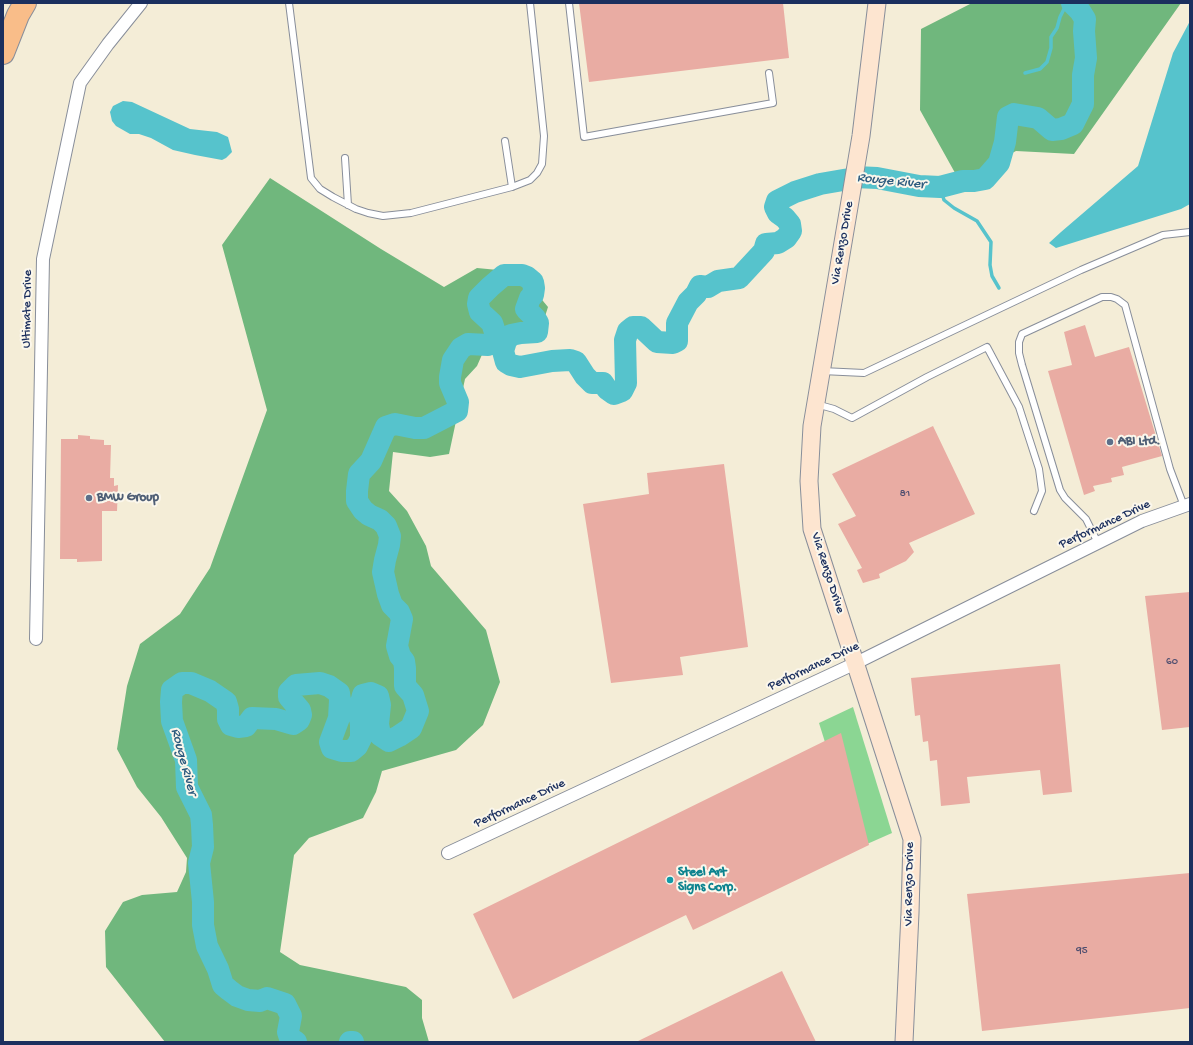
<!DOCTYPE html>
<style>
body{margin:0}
#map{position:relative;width:1193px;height:1045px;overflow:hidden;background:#f4edd7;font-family:"Gochi Hand",sans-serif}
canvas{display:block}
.frame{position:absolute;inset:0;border:4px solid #1b2f5e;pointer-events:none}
</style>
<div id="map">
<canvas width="1193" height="1045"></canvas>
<div class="frame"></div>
</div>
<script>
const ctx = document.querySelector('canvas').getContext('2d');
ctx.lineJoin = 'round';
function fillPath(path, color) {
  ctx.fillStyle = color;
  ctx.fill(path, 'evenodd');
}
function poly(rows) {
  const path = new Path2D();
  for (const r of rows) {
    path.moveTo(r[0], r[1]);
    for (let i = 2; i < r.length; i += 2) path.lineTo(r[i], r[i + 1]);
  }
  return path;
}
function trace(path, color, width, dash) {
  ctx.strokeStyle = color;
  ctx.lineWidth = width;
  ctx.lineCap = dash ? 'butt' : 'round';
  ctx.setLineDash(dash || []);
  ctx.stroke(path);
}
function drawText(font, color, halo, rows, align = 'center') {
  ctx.font = font + ' "Gochi Hand",sans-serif';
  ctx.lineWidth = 4;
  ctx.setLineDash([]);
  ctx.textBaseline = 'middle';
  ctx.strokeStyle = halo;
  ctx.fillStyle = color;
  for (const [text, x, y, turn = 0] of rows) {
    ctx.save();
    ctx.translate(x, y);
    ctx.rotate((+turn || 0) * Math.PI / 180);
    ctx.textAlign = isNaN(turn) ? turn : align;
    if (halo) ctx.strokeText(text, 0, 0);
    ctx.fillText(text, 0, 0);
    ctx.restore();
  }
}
fillPath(poly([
 [853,707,892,833,858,848,819,723]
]), '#8bd693');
fillPath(poly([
 [972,3,1181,3,1074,154,1016,151,959,180,920,110,921,29],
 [270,178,381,249,444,287,477,268,519,272,548,307,540,332,528,338,503,334,488,341,477,366,465,379,449,454,430,457,393,452,389,491,407,511,426,546,431,566,486,630,500,682,483,725,456,750,382,771,376,792,363,818,309,838,294,855,280,952,300,965,406,987,422,1000,422,1018,429,1042,165,1042,106,967,105,931,123,902,142,895,177,892,186,872,187,858,161,817,137,787,117,749,127,686,140,644,180,614,210,568,267,410,222,245]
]), '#70b77d');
fillPath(poly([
 [1190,21,1190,204,1181,209,1056,248,1049,243,1061,232,1138,166,1173,53],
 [123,101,132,102,190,129,217,132,228,137,232,152,226,158,222,160,195,155,173,150,151,138,139,134,130,134,116,126,112,121,110,112,113,106]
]), '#56c3cc');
trace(poly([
 [1025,73,1040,69,1047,62,1051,48,1051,37,1057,28,1060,17,1067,3],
 [940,187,944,200,954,208,977,221,991,242,990,265,992,276,999,288]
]), '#56c3cc', 3.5);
trace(poly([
 [296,1042,290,1038,288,1032,291,1016,285,1004,267,998,260,1001,248,1000,237,996,229,990,223,985,218,969,207,946,203,925,203,902,199,863,203,847,202,825,201,815,187,787,186,760,172,721,171,702,172,690,182,683,191,683,210,691,226,702,228,709,228,719,231,725,238,727,246,726,252,718,276,719,293,724,299,720,301,715,300,710,289,697,289,692,296,685,320,683,329,686,339,693,340,700,339,718,330,742,332,748,342,751,351,751,357,746,361,738,361,725,359,710,363,695,371,693,378,696,380,705,378,724,380,735,389,741,399,736,411,728,418,711,413,695,405,686,405,668,404,661,400,656,397,646,402,619,399,612,392,605,388,594,383,572,385,560,389,545,390,536,386,526,380,520,369,515,363,510,357,501,357,491,359,474,371,461,386,427,395,424,415,428,424,428,457,411,458,402,450,383,450,377,453,360,461,348,468,344,488,345,495,342,496,335,492,323,480,312,478,304,479,298,490,287,504,275,522,275,527,277,533,282,534,288,533,295,530,298,526,309,535,318,538,323,537,332,521,333,511,335,506,341,503,351,506,362,511,365,520,367,552,361,570,360,576,362,585,376,592,383,603,383,607,389,614,394,622,391,626,383,625,340,628,331,633,327,641,327,657,342,673,343,677,341,677,323,688,302,696,294,700,286,708,287,718,281,739,278,764,251,766,244,778,243,786,238,791,231,790,224,785,218,778,213,775,207,777,201,795,192,820,184,849,179,855,177,877,178,919,186,940,187,963,181,974,181,985,179,999,163,1005,142,1008,117,1014,114,1038,118,1052,130,1061,129,1073,124,1083,104,1083,75,1086,58,1084,31,1085,19,1080,11,1072,3],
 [350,1042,353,1042]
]), '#56c3cc', 22);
fillPath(poly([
 [579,3,783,3,789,58,589,82],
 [1085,325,1095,357,1129,347,1162,456,1122,467,1124,475,1111,478,1112,482,1093,486,1095,491,1084,495,1048,371,1072,365,1064,332],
 [933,426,975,514,909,543,914,552,906,561,879,574,880,578,863,583,857,570,862,568,838,524,856,516,832,474],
 [78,435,90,436,90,439,104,440,104,445,111,445,110,478,114,478,114,486,118,485,117,511,102,511,102,561,77,562,77,559,60,559,61,439,78,439],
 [724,464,748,647,680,657,683,675,611,683,583,504,649,494,647,473],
 [1190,592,1190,727,1162,730,1145,596],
 [1060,664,1072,792,1043,795,1040,770,967,777,970,803,941,806,937,760,930,761,928,741,923,742,920,715,915,716,911,678],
 [841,733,869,845,693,930,686,915,513,999,473,914],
 [1190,873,1190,1008,982,1031,967,894],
 [782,971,816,1042,636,1042]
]), '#e9aca3');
const lane = poly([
 [289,3,311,178,320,189,333,197,356,209,368,213,383,216,411,213,512,187,530,180,537,173,542,164,544,136,530,3],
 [569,3,584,137,773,103,769,73],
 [505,141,512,187],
 [345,158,348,205],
 [822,371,864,373,1081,270,1163,235,1190,232],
 [816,404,834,409,852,418,927,377,987,347,1019,407,1039,469,1042,491,1034,511],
 [1098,543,1086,519,1065,498,1060,490,1022,365,1019,353,1019,342,1022,334,1102,297,1111,297,1117,299,1125,305,1170,469,1184,506]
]);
const street = poly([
 [36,639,43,259,80,83,108,44,141,3],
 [448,853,856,663,1142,521,1190,504]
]);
const secondary = poly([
 [877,3,861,136,812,426,809,481,812,529,912,839,910,913,904,1042]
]);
const highway = poly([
 [3,53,18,15,25,3]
]);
trace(lane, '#888e9a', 8);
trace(street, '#888e9a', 14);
trace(secondary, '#888e9a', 19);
trace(highway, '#888e9a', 24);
trace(lane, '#fff', 6);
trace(street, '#fff', 12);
trace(secondary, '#fde5d0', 17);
trace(highway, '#f9bd89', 22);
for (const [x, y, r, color] of [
 [1110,442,4,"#5c6f8a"],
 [89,498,4,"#5c6f8a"],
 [670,880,4,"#0f9aa8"]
]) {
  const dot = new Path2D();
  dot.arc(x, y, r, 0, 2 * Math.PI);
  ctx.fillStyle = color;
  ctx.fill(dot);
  trace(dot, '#fbf7ec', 1.5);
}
drawText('11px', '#4e4e6f', null, [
 ["81",905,494],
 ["60",1172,662],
 ["95",1082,951]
]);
drawText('13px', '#1b2f5e', '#fbf7ec', [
 ["Via Renzo Drive",843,243,-80],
 ["Ultimate Drive",28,309,-89],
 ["Performance Drive",1105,525,-25],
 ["Via Renzo Drive",827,573,72],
 ["Performance Drive",814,667,-25],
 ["Performance Drive",520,804,-25],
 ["Via Renzo Drive",910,884,-89]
]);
drawText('bold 13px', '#4e5e75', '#fbf7ec', [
 ["ABI Ltd.",1118,442],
 ["BMW Group",97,498]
], 'left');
drawText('bold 13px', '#0d838f', '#fbf7ec', [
 ["Steel Art",678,873],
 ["Signs Corp.",678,888]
], 'left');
drawText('italic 14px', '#2d5b7f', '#fbf7ec', [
 ["Rouge River",891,182,6],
 ["Rouge River",183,762,75]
]);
</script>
